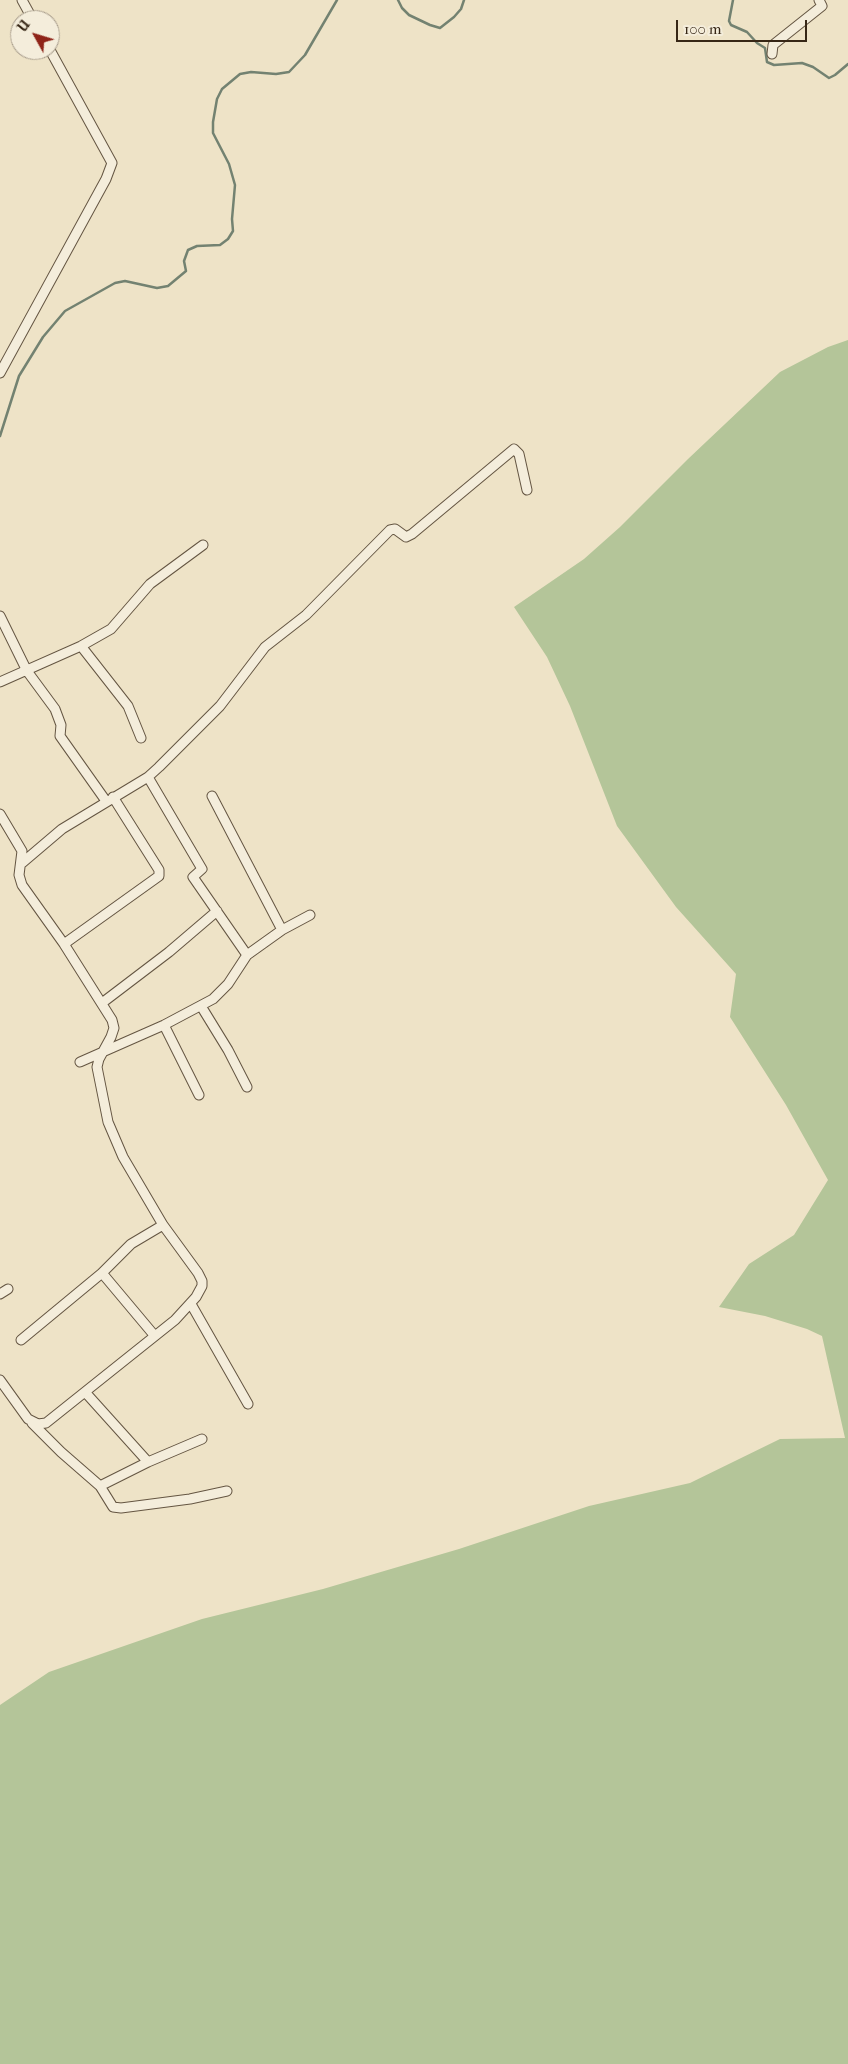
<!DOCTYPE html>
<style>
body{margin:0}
#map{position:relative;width:848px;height:2064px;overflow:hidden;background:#eee3c7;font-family:"IM FELL French Canon",serif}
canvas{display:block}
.north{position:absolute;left:10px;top:10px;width:50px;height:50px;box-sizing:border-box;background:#f4eddb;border:1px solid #a89d8c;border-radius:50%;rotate:309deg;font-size:14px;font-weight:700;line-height:20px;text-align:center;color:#362615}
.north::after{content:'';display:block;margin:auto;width:18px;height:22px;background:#8f2418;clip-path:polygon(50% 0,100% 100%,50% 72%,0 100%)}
.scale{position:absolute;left:676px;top:20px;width:131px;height:22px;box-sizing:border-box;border:2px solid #362615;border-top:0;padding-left:6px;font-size:15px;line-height:18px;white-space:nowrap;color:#362615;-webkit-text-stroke:4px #f4eddb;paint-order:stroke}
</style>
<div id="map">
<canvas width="848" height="2064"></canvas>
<div class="north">U</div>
<div class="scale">100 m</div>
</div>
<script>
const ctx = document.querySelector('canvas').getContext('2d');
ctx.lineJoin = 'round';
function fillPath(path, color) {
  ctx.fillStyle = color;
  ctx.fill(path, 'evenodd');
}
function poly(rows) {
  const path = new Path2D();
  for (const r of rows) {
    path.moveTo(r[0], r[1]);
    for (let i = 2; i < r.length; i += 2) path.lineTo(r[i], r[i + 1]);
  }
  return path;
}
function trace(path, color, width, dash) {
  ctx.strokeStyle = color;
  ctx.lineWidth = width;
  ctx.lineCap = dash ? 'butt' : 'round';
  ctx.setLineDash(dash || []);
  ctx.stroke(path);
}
fillPath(poly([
 [848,340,848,2064,0,2064,0,1705,49,1672,202,1619,323,1589,459,1549,589,1506,690,1483,780,1439,845,1438,822,1336,807,1329,765,1316,719,1307,749,1264,794,1235,828,1180,786,1105,730,1017,736,974,676,907,617,826,570,706,547,657,514,607,584,559,620,527,688,459,780,372,828,347]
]), '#b4c599');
trace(poly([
 [398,0,402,8,409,15,430,25,440,28,454,17,461,9,464,0],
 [733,0,729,21,731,25,747,32,757,43,765,48,767,62,774,65,802,63,813,67,829,78,835,75,848,64],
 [0,436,19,376,43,337,65,311,115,283,125,281,157,288,168,286,186,271,184,261,188,250,197,246,220,245,228,239,233,231,232,219,235,185,229,164,213,133,213,122,217,99,222,89,240,74,251,72,276,74,289,72,305,55,337,0]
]), '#738271', 2.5);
const minor = poly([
 [22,0,33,20],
 [772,54,773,45,822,6,819,0],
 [0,373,106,179,112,163,50,50],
 [0,616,27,671,55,709,61,725,60,736,106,801],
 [81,646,128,706,141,738],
 [0,682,81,646,111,629,150,584,203,545],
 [148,777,202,869,193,877,247,955],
 [212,796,282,930],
 [0,814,22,851,19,875,22,885,64,944,112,1020,114,1028,111,1037,99,1059,97,1067,108,1122,123,1157,163,1225,198,1273,202,1281,202,1286,196,1297,175,1320,46,1423,38,1424,28,1419,0,1380],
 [22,863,62,829,148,777,159,767,220,706,265,647,306,615,390,530,395,529,406,537,412,534,514,449,519,454,527,490],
 [64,944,159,876,159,870,113,797],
 [102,1003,169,952,217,911],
 [201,1006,228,1050,247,1087],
 [164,1025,199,1095],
 [80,1062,164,1025,213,999,228,984,247,955,282,930,310,915],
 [102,1273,131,1244,163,1225],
 [0,1294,8,1289],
 [191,1304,248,1404],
 [21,1340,102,1273,154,1335],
 [85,1392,148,1462],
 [32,1423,61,1452,100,1486,148,1462,202,1439],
 [100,1486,113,1507,121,1508,190,1499,227,1491]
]);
trace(minor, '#645542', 11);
trace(minor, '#f4eddb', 9);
</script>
